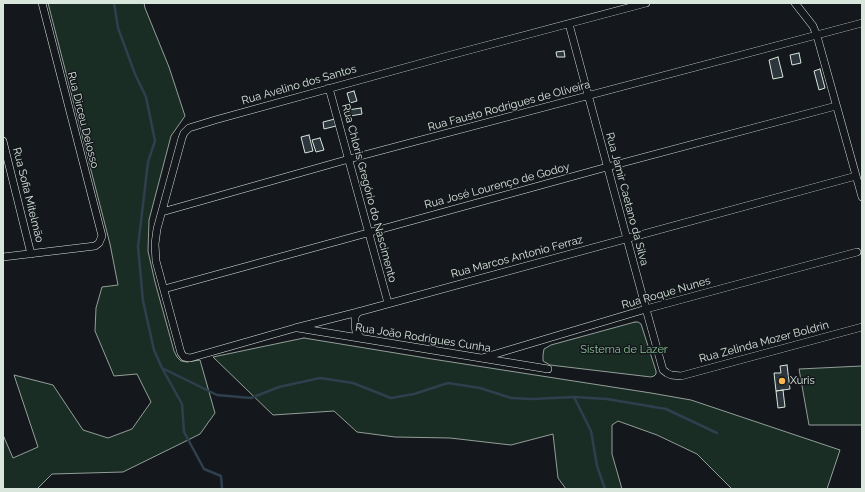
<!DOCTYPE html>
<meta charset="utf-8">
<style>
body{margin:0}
#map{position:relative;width:865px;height:492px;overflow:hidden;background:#14181c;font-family:Raleway,sans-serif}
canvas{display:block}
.frame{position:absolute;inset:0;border:4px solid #d8e6dc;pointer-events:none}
</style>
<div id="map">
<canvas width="865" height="492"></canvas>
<div class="frame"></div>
</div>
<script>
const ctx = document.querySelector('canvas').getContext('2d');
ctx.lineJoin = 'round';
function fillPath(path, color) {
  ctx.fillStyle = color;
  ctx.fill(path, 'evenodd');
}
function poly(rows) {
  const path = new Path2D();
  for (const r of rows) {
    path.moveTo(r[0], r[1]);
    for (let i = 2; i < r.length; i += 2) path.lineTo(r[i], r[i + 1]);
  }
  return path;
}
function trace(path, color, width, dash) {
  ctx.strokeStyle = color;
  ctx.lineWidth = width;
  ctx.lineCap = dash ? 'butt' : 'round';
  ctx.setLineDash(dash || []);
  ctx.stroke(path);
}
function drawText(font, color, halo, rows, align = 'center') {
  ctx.font = font + ' Raleway,sans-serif';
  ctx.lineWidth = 3;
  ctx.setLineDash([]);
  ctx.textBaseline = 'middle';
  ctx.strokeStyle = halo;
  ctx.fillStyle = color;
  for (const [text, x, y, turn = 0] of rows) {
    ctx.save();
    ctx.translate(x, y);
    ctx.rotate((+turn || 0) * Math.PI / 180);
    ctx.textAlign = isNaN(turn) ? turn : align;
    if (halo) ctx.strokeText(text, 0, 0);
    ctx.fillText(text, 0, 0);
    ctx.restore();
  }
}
const green = poly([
 [48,3,144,3,145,8,169,67,185,116,171,136,149,220,148,251,155,282,174,351,177,357,181,361,187,362,200,360,215,413,200,434,188,440,123,472,52,474,37,489,3,489,3,435,13,458,38,447,14,375,53,385,83,430,108,438,132,429,151,402,137,374,114,376,95,331,96,308,102,287,118,285,110,244,48,3],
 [635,322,638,322,641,324,656,371,656,374,654,376,651,377,550,365,543,361,543,355,544,349,551,345,635,322],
 [304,338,432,359,651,393,691,400,840,450,827,489,732,489,697,454,657,435,618,421,612,425,612,454,622,489,566,489,558,478,553,434,511,445,450,438,395,437,357,432,334,411,273,415,213,357,304,338],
 [862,366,862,425,809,425,799,369,862,366]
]);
fillPath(green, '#1a2d24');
trace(green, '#939e99', 1);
trace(poly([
 [114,3,118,28,135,74,146,97,155,141,148,162,138,247,143,301,154,350,162,368,182,404,184,432,204,469,221,476,222,487,221,489],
 [162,368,217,395,251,398,279,387,320,378,353,383,391,398,414,394,448,383,480,388,511,398,532,399,574,397,607,399,666,409,717,433],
 [574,397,591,431,597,466,605,489]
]), '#2f3f4d', 2.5);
const building = poly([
 [564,51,565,57,557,57,556,52,564,51],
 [799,53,801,63,792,65,790,55,799,53],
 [778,57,783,77,773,79,769,60,778,57],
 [820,69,825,88,819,90,814,71,820,69],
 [354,91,357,101,350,103,347,93,354,91],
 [361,108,362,114,350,116,348,110,361,108],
 [335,119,336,126,324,129,323,122,335,119],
 [309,135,313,151,305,153,301,137,309,135],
 [320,138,324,150,316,152,312,140,320,138],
 [787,365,790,389,776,391,774,373,781,373,780,366,787,365],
 [783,390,785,407,778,408,776,391,783,390]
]);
fillPath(building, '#2c363c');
trace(building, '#d8e6dc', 1);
const street = poly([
 [646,3,447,56,215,120,189,128,184,133,182,138,157,229,155,244,156,261,181,353,184,357,190,358,295,328,358,312,856,176],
 [795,3,813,26,817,36,862,197],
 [569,24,627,239,646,309,663,370,667,373,671,375,681,376,862,327],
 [329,88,388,303],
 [3,141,31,254],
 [162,212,349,159,862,23],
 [3,257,95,246,99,243,102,236,42,3],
 [164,289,607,167,836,106],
 [358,312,355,317,355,325,356,332,361,338],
 [298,328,548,369],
 [482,358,646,309,857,252]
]);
trace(street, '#d8e6dc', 8);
trace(street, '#14181c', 7);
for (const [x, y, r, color] of [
 [782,381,4,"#ffb74d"]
]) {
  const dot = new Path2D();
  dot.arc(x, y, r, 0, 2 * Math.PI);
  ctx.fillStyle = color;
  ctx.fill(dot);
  trace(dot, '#14181c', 1.5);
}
drawText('11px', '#d8e6dc', '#14181c', [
 ["Rua Avelino dos Santos",299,85,-16],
 ["Rua Fausto Rodrigues de Oliveira",509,106,-15],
 ["Rua Dirceu Delosso",83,120,76],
 ["Rua José Lourenço de Godoy",497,186,-15],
 ["Rua Chloris Gregório do Nascimento",369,193,75],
 ["Rua Sofia Mitelmão",28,195,76],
 ["Rua Jamir Caetano da Silva",627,199,75],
 ["Rua Marcos Antonio Ferraz",517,257,-15],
 ["Rua Roque Nunes",666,293,-16],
 ["Rua João Rodrigues Cunha",423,338,9],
 ["Rua Zelinda Mozer Boldrin",764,342,-15]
]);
drawText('11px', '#8ac095', '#14181c', [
 ["Sistema de Lazer",624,350]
]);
drawText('11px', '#d8e6dc', '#14181c', [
 ["Xuris",790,381]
], 'left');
</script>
